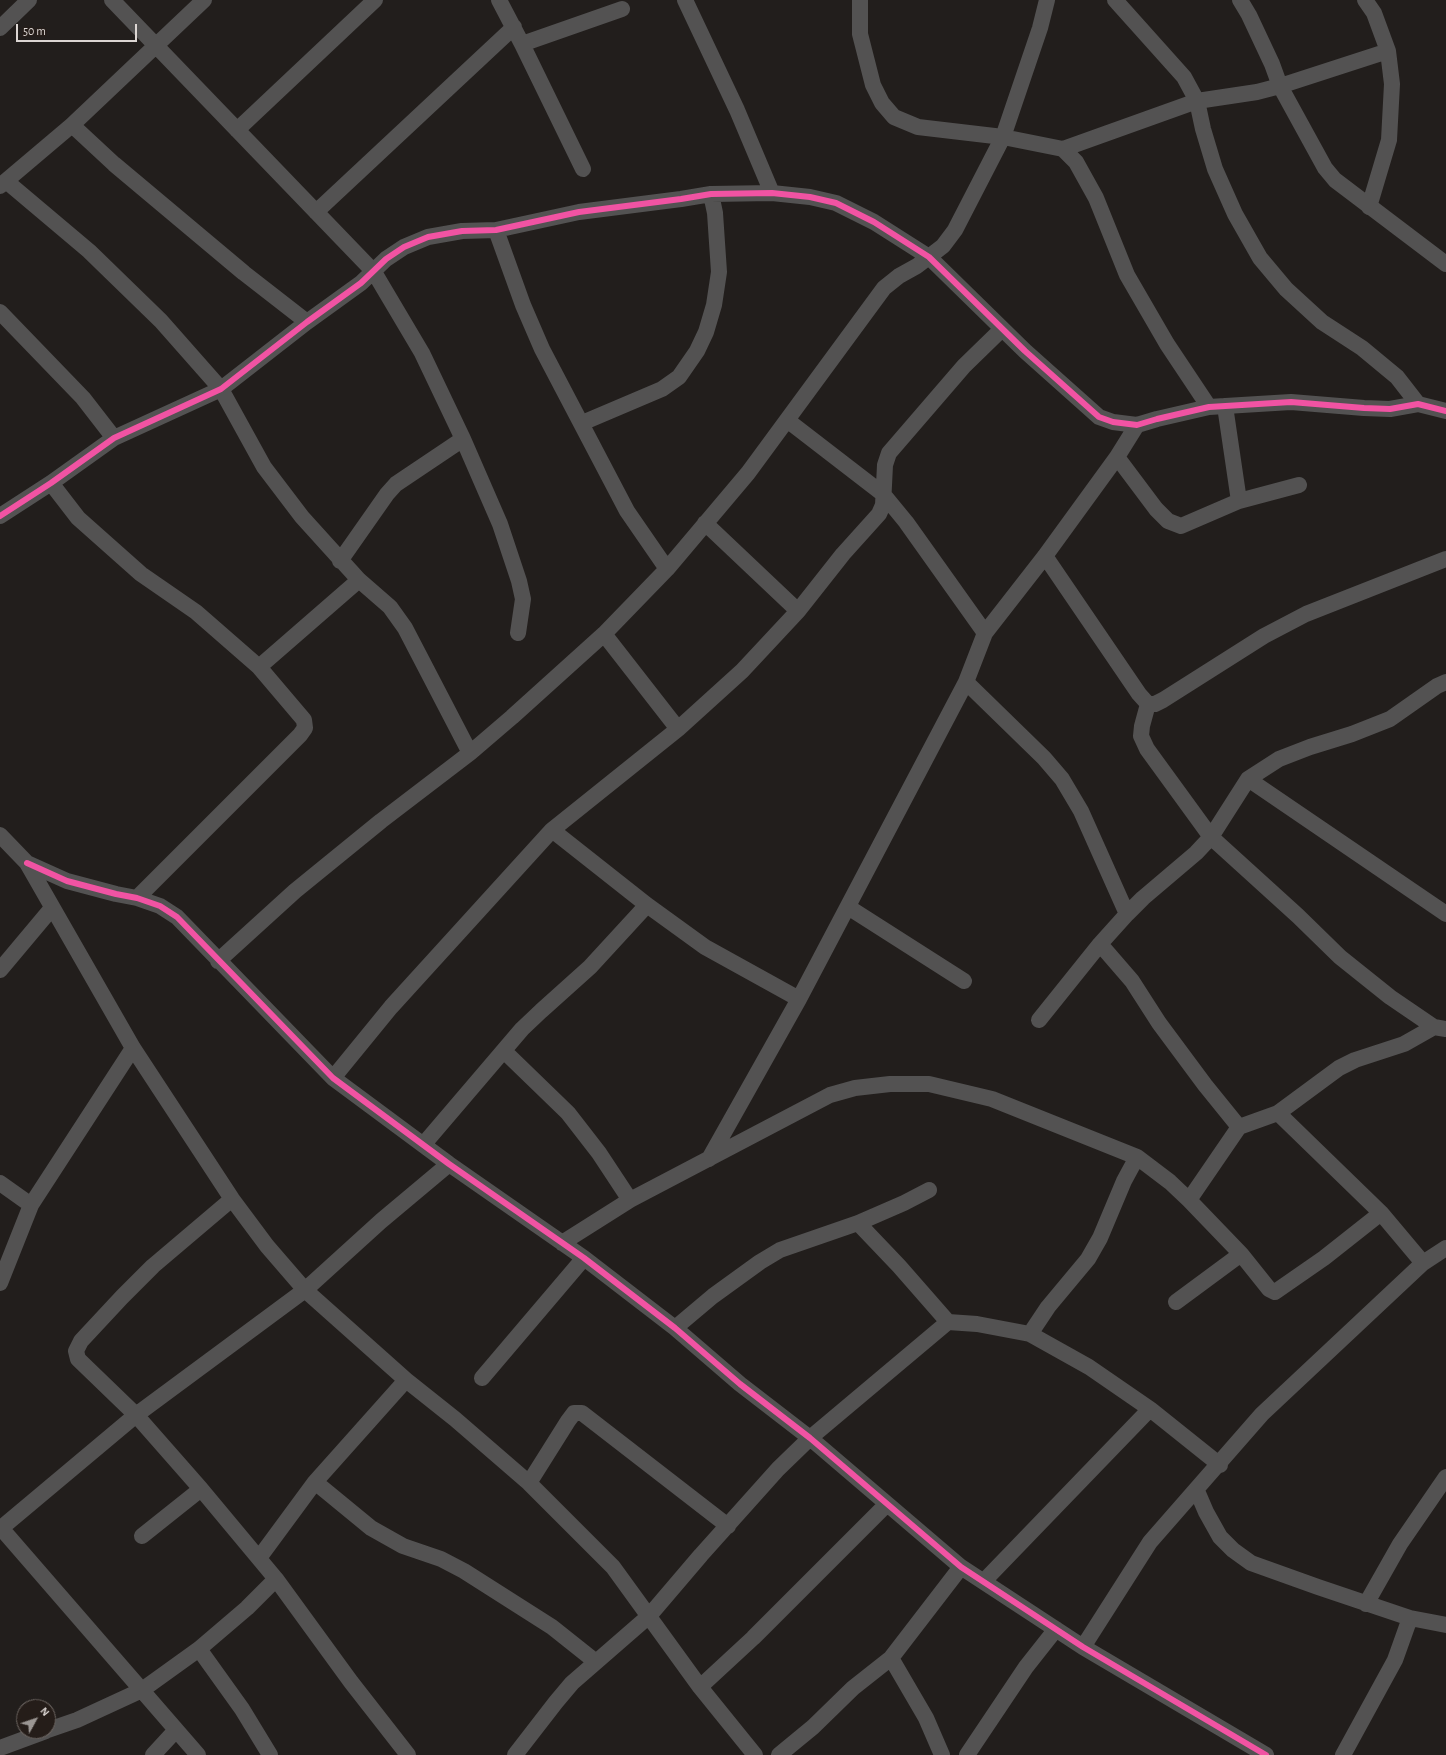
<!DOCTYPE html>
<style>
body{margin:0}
#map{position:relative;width:1446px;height:1755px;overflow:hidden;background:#221e1c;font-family:"Alegreya Sans",sans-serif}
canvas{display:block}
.north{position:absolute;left:16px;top:1699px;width:40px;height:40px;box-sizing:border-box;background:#251d19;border:1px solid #6e6763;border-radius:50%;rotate:50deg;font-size:11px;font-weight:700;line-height:16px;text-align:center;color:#dcd6d3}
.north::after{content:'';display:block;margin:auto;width:14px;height:18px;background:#9b9693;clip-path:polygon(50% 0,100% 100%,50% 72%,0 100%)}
.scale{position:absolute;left:16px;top:24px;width:121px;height:18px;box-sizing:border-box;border:2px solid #dcd6d3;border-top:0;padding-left:5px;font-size:12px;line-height:14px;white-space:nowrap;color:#dcd6d3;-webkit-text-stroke:3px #251d19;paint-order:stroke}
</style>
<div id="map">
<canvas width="1446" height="1755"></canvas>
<div class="north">N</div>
<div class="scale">50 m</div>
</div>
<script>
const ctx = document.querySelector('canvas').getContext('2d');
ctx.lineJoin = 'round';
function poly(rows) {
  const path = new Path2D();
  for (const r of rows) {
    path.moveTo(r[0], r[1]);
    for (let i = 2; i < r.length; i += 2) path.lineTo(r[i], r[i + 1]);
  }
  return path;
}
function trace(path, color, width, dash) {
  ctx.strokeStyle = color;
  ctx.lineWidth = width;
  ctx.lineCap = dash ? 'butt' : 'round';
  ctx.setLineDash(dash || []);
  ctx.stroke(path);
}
trace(poly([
 [112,0,374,272,422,353,463,439,500,524,519,581,523,599,518,633],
 [499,0,522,44,583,169],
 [685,0,737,110,772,193],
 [860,0,860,34,873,85,882,103,894,117,918,127,1003,137,1063,149,1076,162,1096,198,1127,275,1167,344,1209,407],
 [1115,0,1184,77,1197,101,1203,129,1215,169,1235,214,1260,258,1286,289,1322,322,1362,348,1397,377,1418,404],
 [1240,0,1249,15,1272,64,1280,86,1388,51],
 [1365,0,1374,13,1388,51,1392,84,1389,140,1369,207],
 [0,28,29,0],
 [522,44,622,9],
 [72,125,114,164,244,273,307,322],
 [237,130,375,0],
 [1063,149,1197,101,1257,92,1280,86,1325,168,1335,180,1446,264],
 [6,181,89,251,161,321,221,389,264,467,302,517,359,580,390,607,405,628,470,753],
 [0,186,72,125,204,0],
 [316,212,514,27],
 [496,230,523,305,542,349,627,511,667,569],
 [0,312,83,398,114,438],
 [1225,406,1239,501],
 [787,420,883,494,906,522,985,633],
 [582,423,662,389,679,377,697,351,706,332,714,305,719,272,715,213,711,194],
 [1117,457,1156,509,1168,521,1181,526,1239,501,1299,485],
 [51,483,78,518,141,574,196,612,259,667,304,720,305,728,300,735,137,898],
 [0,516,51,483,114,438,221,389,307,322,361,283,386,259,404,247,428,237,462,231,496,230,579,212,681,199,711,194,772,193,810,197,836,203,874,222,929,257,1025,351,1099,417,1113,422,1137,425,1157,419,1209,407,1291,402,1364,408,1390,409,1418,404,1446,411],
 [705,523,798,611],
 [1045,556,1139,694,1148,704,1155,704,1163,700,1264,636,1306,614,1446,559],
 [340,561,387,494,396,484,463,439],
 [604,634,678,729],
 [259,667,359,580],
 [966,682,1044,758,1062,779,1081,811,1127,914],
 [1148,704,1142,726,1141,736,1147,749,1211,837,1298,916,1340,957,1390,997,1434,1027,1446,1029],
 [1248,779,1446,914],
 [552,830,647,905,705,947,799,999],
 [0,835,27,863,133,1048,232,1199,267,1246,305,1290,406,1380,455,1419,529,1483,613,1567,700,1687,755,1755],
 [27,863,67,881,116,894,137,898,160,906,177,917,333,1078,449,1164,584,1258,675,1328,740,1384,810,1438,961,1567,1083,1647,1266,1755],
 [848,907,964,981],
 [1100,944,1132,981,1159,1023,1205,1085,1239,1127,1278,1113,1381,1213,1423,1263],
 [218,961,295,891,381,821,470,753,512,717,604,634,667,569,748,473,884,288,899,276,917,266,943,246,955,230,1003,137,1040,28,1047,0],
 [0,970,52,908],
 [1039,1020,1100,944,1127,914,1143,898,1196,853,1211,837,1248,779,1279,759,1310,747,1352,734,1390,719,1437,686,1446,682],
 [504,1051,568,1113,599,1153,630,1200],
 [333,1078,391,1007,552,830,678,729,742,671,798,611,843,554,879,514,883,505,885,465,889,453,964,366,1002,329],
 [1278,1113,1339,1068,1355,1060,1404,1044,1434,1027],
 [423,1145,522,1029,541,1011,590,967,647,905],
 [709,1159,799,999,966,682,985,633,1045,556,1117,457,1137,425],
 [0,1183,31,1205],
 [232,1199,153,1266,122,1297,81,1341,76,1351,78,1359,136,1415,201,1489,276,1579,351,1682,408,1755],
 [1189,1200,1239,1127],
 [858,1223,899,1266,948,1322],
 [562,1243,630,1200,830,1095,855,1088,890,1084,929,1084,992,1099,1137,1157,1170,1182,1189,1200,1241,1254,1269,1289,1275,1292,1324,1258,1381,1213],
 [0,1283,31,1205,133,1048],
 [1176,1302,1241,1254],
 [675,1328,713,1296,760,1262,780,1250,858,1223,904,1203,929,1190],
 [1030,1334,1048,1307,1088,1259,1100,1238,1124,1181,1137,1157],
 [482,1378,584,1258],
 [315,1482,371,1528,403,1546,441,1559,464,1571,552,1627,596,1662],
 [529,1483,568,1421,574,1413,582,1413,728,1526],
 [1197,1491,1206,1512,1220,1537,1233,1550,1251,1563,1318,1587,1410,1618,1446,1625],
 [1,1528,198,1755],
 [0,1529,136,1415,305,1290,381,1221,449,1164],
 [142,1536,201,1489],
 [259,1558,315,1482,406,1380],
 [984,1581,1150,1409],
 [1366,1604,1400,1544,1446,1477],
 [1083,1647,1150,1542,1262,1414,1423,1263,1446,1248],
 [199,1649,242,1709,270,1755],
 [891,1658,926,1718,942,1755],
 [700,1687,753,1638,887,1504],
 [48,1730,77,1720,142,1690,199,1649,247,1608,276,1579],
 [0,1748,46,1731],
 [153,1755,176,1730],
 [515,1755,556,1702,572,1683,649,1616,701,1555,778,1469,810,1438,948,1322,977,1324,1030,1334,1089,1367,1150,1409,1220,1465],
 [779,1755,813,1727,853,1688,891,1658,961,1567],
 [967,1755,1026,1667,1056,1629],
 [1343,1755,1395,1660,1410,1618]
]), '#535252', 16);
trace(poly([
 [0,516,51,483,114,438,221,389,307,322,361,283,386,259,404,247,428,237,462,231,496,230,579,212,681,199,711,194,772,193,810,197,836,203,874,222,929,257,1025,351,1099,417,1113,422,1137,425,1157,419,1209,407,1291,402,1364,408,1390,409,1418,404,1446,411],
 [27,863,67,881,116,894,137,898,160,906,177,917,333,1078,449,1164,584,1258,675,1328,740,1384,810,1438,961,1567,1083,1647,1266,1755]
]), '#f153a3', 6);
</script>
